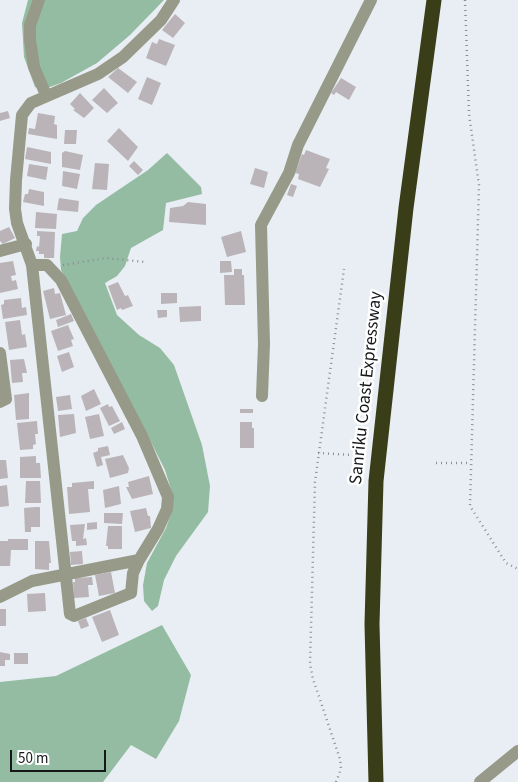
<!DOCTYPE html>
<style>
body{margin:0}
#map{position:relative;width:518px;height:782px;overflow:hidden;background:#e8eef3;font-family:"Source Sans 3",sans-serif}
canvas{display:block}
.scale{position:absolute;left:10px;top:750px;width:96px;height:22px;box-sizing:border-box;border:2px solid #151719;border-top:0;padding-left:6px;font-size:15px;line-height:18px;white-space:nowrap;color:#151719;-webkit-text-stroke:4px #fff;paint-order:stroke}
</style>
<div id="map">
<canvas width="518" height="782"></canvas>
<div class="scale">50 m</div>
</div>
<script>
const ctx = document.querySelector('canvas').getContext('2d');
ctx.lineJoin = 'round';
function fillPath(path, color) {
  ctx.fillStyle = color;
  ctx.fill(path, 'evenodd');
}
function poly(rows) {
  const path = new Path2D();
  for (const r of rows) {
    path.moveTo(r[0], r[1]);
    for (let i = 2; i < r.length; i += 2) path.lineTo(r[i], r[i + 1]);
  }
  return path;
}
function trace(path, color, width, dash) {
  ctx.strokeStyle = color;
  ctx.lineWidth = width;
  ctx.lineCap = dash ? 'butt' : 'round';
  ctx.setLineDash(dash || []);
  ctx.stroke(path);
}
function drawText(font, color, halo, rows, align = 'center') {
  ctx.font = font + ' "Source Sans 3",sans-serif';
  ctx.lineWidth = 5;
  ctx.setLineDash([]);
  ctx.textBaseline = 'middle';
  ctx.strokeStyle = halo;
  ctx.fillStyle = color;
  for (const [text, x, y, turn = 0] of rows) {
    ctx.save();
    ctx.translate(x, y);
    ctx.rotate((+turn || 0) * Math.PI / 180);
    ctx.textAlign = isNaN(turn) ? turn : align;
    if (halo) ctx.strokeText(text, 0, 0);
    ctx.fillText(text, 0, 0);
    ctx.restore();
  }
}
fillPath(poly([
 [28,0,164,0,130,35,97,63,61,83,47,88,38,88,35,87,24,57,22,23],
 [167,153,201,187,202,194,166,203,163,230,131,248,125,266,117,276,105,283,117,315,139,335,160,348,174,365,202,445,210,486,208,512,176,556,164,580,158,606,152,611,144,601,143,585,147,563,166,528,173,508,173,496,165,470,144,428,61,270,60,257,62,234,77,231,83,218,96,205,148,170],
 [162,625,191,675,179,721,156,759,131,745,103,782,0,782,0,682,56,676]
]), '#94bca2');
fillPath(poly([
 [175,14,185,23,173,38,162,30],
 [159,39,175,45,166,66,146,58,152,42,157,44],
 [118,68,137,82,128,93,108,77],
 [147,77,161,83,152,105,138,99],
 [341,78,356,87,349,100,336,92,334,95,331,93],
 [104,88,118,103,107,113,92,100],
 [80,93,94,108,84,118,73,110,75,109,70,104],
 [8,111,10,118,0,121,0,113],
 [38,113,55,116,54,124,57,125,57,139,28,134,29,128,35,129],
 [119,128,138,147,128,161,107,141],
 [65,130,77,130,76,144,64,144],
 [27,147,51,152,51,164,25,159],
 [306,150,330,159,326,168,329,169,320,187,298,179,299,174,295,173,302,154,304,155],
 [65,151,83,155,80,170,62,167,62,153],
 [134,161,143,170,138,175,129,166],
 [95,163,109,164,107,190,92,189],
 [29,164,48,167,46,180,27,176],
 [255,168,268,172,264,188,250,184],
 [63,171,80,174,77,189,62,186],
 [291,184,297,186,293,197,287,195],
 [29,189,44,192,44,206,23,202,25,194,28,194],
 [59,198,79,201,78,212,57,210],
 [188,202,206,204,206,225,169,222,170,208,183,206],
 [36,212,57,214,56,229,35,228],
 [9,227,15,238,3,244,0,241,0,231],
 [37,231,55,232,54,258,44,258,44,254,39,254,39,251,36,251,37,246,39,247,40,236,37,236],
 [241,231,246,252,227,257,221,237],
 [13,261,16,275,11,276,12,281,16,280,18,289,0,293,0,263],
 [220,261,231,261,232,272,220,273],
 [234,269,242,269,242,275,244,275,245,305,225,305,224,275,234,275],
 [118,282,125,296,128,295,133,306,122,310,121,308,117,310,108,286],
 [54,288,55,294,60,293,66,315,50,319,43,291],
 [161,293,177,293,177,303,161,304],
 [21,298,22,308,26,307,27,315,3,319,1,305,4,304,4,300],
 [201,306,201,321,180,322,179,307],
 [157,310,167,310,167,317,158,318],
 [71,314,74,321,58,327,56,320],
 [20,320,22,335,25,334,27,347,9,350,5,322],
 [68,325,74,339,71,340,73,346,58,351,51,331],
 [69,352,74,367,62,372,57,356],
 [24,359,27,373,22,373,23,382,12,383,10,360],
 [94,389,101,404,86,411,81,396],
 [29,393,29,419,16,420,14,395],
 [70,395,72,409,58,411,56,397],
 [108,404,109,407,112,406,120,421,109,426,100,408],
 [240,409,253,409,253,413,240,413],
 [74,414,76,433,60,437,58,415],
 [99,414,104,436,90,439,85,417],
 [37,421,38,434,35,434,36,444,33,445,33,449,20,450,17,423],
 [122,422,125,429,114,434,111,428],
 [240,422,252,422,252,428,254,428,254,448,240,448],
 [108,446,110,455,101,457,103,465,97,467,93,453,98,451,98,448],
 [123,455,129,468,128,473,110,478,105,459],
 [36,456,36,463,40,463,41,478,20,478,20,457],
 [0,460,6,460,8,478,0,479],
 [149,476,153,494,132,499,126,487,129,487,128,482],
 [26,481,40,481,41,503,25,503],
 [94,481,94,489,88,489,90,512,69,514,67,487,72,487,72,483],
 [7,485,9,506,0,507,0,486],
 [119,486,121,504,105,508,103,490],
 [35,507,40,507,40,527,31,527,31,532,25,532,24,508],
 [146,508,148,516,150,516,151,528,135,532,130,511],
 [104,513,123,513,122,524,104,523],
 [97,522,97,529,87,530,87,523],
 [85,524,83,539,86,538,87,545,76,546,76,541,72,541,70,525],
 [108,526,122,526,122,549,108,549,108,546,106,546],
 [8,539,28,539,28,550,11,550,10,566,0,566,0,541,8,541],
 [35,541,49,541,51,563,49,563,49,570,35,569],
 [82,551,83,564,71,565,70,552],
 [111,572,115,593,99,596,95,575],
 [92,577,93,585,88,585,89,597,74,598,73,582,75,582,75,578],
 [45,593,46,611,28,612,27,594],
 [0,609,6,609,6,626,0,626],
 [110,610,119,635,102,642,92,617],
 [86,618,89,626,81,629,78,621],
 [0,652,10,654,10,660,5,660,5,666,0,666],
 [14,653,28,653,28,664,14,664]
]), '#bab4b9');
trace(poly([
 [465,0,469,114,479,185,470,506,506,563,518,569],
 [63,265,106,258,145,262],
 [318,453,353,455],
 [436,463,470,463],
 [336,782,341,769,340,759,313,679,310,664,315,482,344,269]
]), '#8b8f93', 2.5, [1, 4]);
trace(poly([
 [39,0,30,25,30,40,34,67,46,95],
 [0,251,26,244],
 [0,353,6,399,0,402],
 [262,396,264,344,261,225,289,173,298,145,371,0],
 [139,560,133,573,131,593,74,616,70,614,32,265,17,223,15,209,16,180,22,115,31,103,98,74,123,57,161,20,174,0],
 [0,597,32,581,139,560,158,529,167,509,168,497,142,436,61,280,47,265,32,265],
 [480,782,518,751]
]), '#979a88', 12);
trace(poly([
 [376,782,372,624,376,481,406,208,434,0]
]), '#393e19', 15);
drawText('18px', '#151719', '#fff', [
 ["Sanriku Coast Expressway",367,388,-84]
]);
</script>
